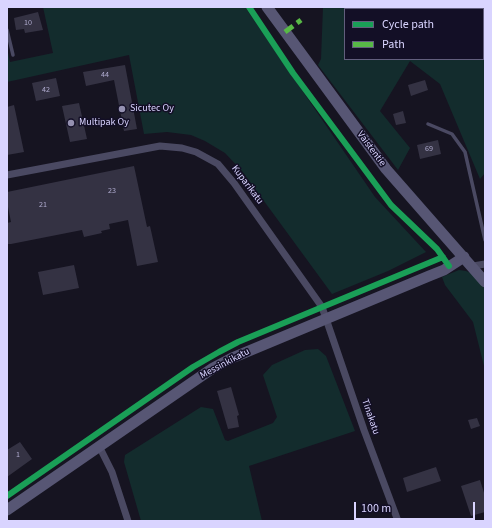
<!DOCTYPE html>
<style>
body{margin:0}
#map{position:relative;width:492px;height:528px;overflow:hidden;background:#161421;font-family:"Source Sans 3",sans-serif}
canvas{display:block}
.frame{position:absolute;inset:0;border:8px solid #d9d4ff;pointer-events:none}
.legend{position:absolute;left:344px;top:8px;width:140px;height:52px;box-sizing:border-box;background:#130f26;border:1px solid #625e7d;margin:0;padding:5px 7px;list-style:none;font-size:12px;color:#d9d4ff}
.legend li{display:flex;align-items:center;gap:8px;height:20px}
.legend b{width:20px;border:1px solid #625e7d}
.scale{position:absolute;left:354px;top:502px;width:121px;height:18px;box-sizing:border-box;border:2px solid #d9d4ff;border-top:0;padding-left:5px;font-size:12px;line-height:14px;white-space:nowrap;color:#d9d4ff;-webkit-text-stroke:3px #130f26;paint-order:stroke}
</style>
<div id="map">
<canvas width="492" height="528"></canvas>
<div class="frame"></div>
<ul class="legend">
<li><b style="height:5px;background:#1a9f57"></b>Cycle path</li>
<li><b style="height:5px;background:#58b947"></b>Path</li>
</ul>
<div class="scale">100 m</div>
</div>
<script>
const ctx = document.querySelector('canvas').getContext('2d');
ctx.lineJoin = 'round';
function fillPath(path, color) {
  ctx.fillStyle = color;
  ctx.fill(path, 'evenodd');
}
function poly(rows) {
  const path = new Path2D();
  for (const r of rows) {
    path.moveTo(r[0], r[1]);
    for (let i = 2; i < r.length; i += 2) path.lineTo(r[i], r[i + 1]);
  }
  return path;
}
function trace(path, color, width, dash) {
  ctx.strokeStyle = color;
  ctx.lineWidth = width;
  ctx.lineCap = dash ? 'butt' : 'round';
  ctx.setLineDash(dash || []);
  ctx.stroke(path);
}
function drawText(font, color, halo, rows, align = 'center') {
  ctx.font = font + ' "Source Sans 3",sans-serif';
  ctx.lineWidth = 3;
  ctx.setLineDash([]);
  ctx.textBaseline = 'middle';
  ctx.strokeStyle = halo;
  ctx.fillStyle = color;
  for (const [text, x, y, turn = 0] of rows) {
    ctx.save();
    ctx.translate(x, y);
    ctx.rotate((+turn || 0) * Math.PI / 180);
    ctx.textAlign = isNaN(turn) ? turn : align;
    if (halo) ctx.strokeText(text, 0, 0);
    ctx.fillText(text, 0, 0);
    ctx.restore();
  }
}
fillPath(poly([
 [43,7,245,7,375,197,426,252,388,271,332,294,242,171,225,153,205,141,191,135,167,132,144,134,129,55,7,82,7,48,10,62,53,53],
 [323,7,485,7,485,173,480,179,440,84,410,61,380,111,410,148,398,170,318,65,321,59],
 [345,9,483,9,483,59,345,59],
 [459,270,466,271,473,274,485,289,485,370,473,322,445,285,442,277],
 [318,349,326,356,355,431,249,466,262,521,141,521,124,462,125,455,201,407,213,409,225,440,228,441,273,423,277,417,263,375,272,365,305,350]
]), '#132c2d');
fillPath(poly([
 [38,12,43,30,25,33,24,29,16,30,14,18],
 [125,65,137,129,124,131,114,80,86,86,83,72],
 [56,78,60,96,36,101,32,83],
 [425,80,428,90,411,96,408,85],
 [79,103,87,139,70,142,62,106],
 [14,105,24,152,7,155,7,107],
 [403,111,406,123,396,125,393,114],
 [438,140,441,154,420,159,417,145],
 [134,166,147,227,150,226,158,262,137,266,128,220,109,224,110,229,101,231,102,233,84,237,82,230,11,244,7,244,7,223,11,222,7,202,7,192],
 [74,265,79,288,43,295,38,272],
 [231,387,239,415,237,416,239,427,228,429,217,391],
 [477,418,480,426,471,429,468,420],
 [20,442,32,459,7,477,7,450],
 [436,467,441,481,407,492,403,478],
 [480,480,485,496,485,512,471,516,461,486]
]), '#343243');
trace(poly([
 [7,30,13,55],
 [428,124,452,134,465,152,485,240]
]), '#4a4962', 3.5);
trace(poly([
 [7,175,160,146,182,148,196,152,218,164,234,183,322,307,364,430,398,521],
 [473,266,485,264],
 [99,446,112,472,128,521]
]), '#4a4962', 7);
trace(poly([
 [267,7,386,169,485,282],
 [7,510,213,368,232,358,429,276,444,270,464,257]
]), '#575674', 11);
trace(poly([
 [285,32,301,20]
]), '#58b947', 5, [10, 5]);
trace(poly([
 [249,7,293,73,391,205,437,249,449,266],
 [7,496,193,367,219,352,238,342,443,257]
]), '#1a9f57', 6);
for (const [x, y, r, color] of [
 [122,109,4,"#9591b1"],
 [71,123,4,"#9591b1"]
]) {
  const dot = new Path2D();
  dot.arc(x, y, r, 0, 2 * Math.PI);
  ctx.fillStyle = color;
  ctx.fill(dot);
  trace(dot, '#130f26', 1.5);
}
drawText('8px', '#b0acd0', null, [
 ["10",28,23],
 ["44",105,75],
 ["42",46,90],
 ["69",429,149],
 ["23",112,191],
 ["21",43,205],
 ["1",18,455]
]);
drawText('10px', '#d9d4ff', '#130f26', [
 ["Sicutec Oy",130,109],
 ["Multipak Oy",79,123]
], 'left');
drawText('10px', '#d9d4ff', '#130f26', [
 ["Vaistentie",371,149,53],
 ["Kuparikatu",247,185,53],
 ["Messinkikatu",225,364,-28],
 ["Tinakatu",370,417,71]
]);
</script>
